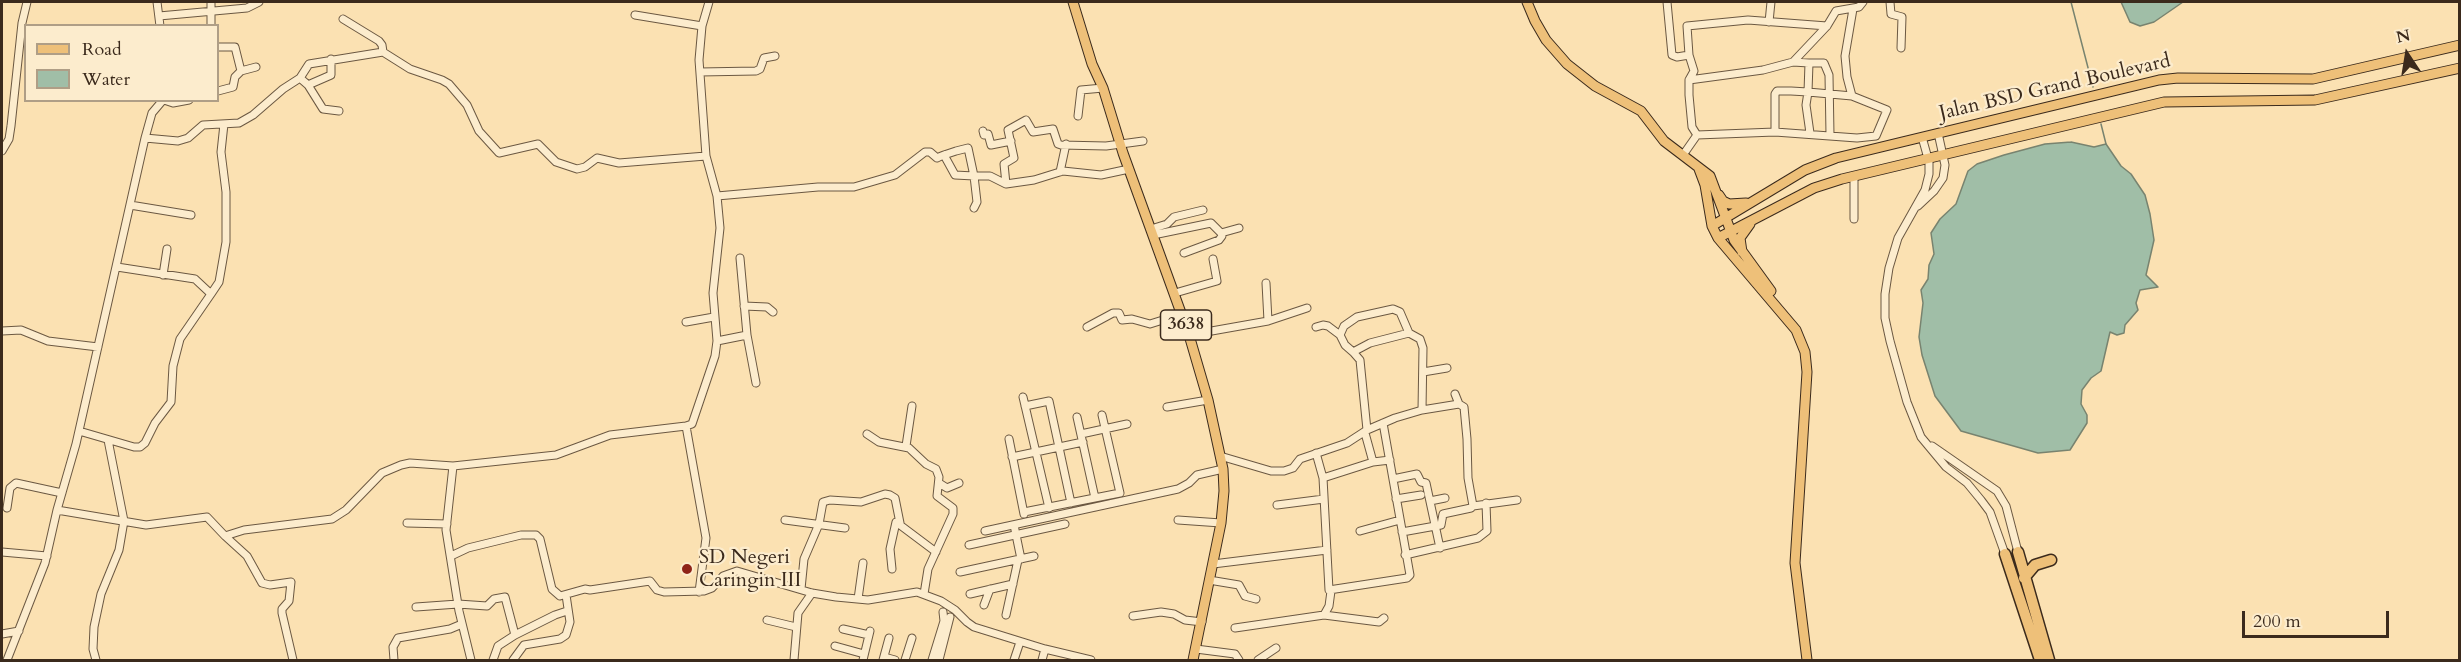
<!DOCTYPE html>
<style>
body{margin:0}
#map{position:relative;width:2461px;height:662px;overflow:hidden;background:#fbe1b2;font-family:Cardo,serif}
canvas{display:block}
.frame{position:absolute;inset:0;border:3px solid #3b2a1c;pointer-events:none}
.legend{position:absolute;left:24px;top:24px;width:195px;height:78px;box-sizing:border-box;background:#fceccd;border:2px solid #af9e86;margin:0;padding:8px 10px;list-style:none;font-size:18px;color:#3b2a1c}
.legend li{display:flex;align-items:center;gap:12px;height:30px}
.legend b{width:30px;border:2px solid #af9e86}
.north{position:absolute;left:2377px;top:24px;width:60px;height:60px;-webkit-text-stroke:4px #fceccd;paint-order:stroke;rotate:348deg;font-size:16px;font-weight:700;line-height:24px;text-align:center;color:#3b2a1c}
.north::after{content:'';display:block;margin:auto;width:21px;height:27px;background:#3b2a1c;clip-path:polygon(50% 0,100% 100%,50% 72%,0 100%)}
.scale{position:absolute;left:2242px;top:611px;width:147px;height:27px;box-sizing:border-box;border:3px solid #3b2a1c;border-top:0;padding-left:8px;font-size:18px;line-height:21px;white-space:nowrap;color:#3b2a1c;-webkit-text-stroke:4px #fceccd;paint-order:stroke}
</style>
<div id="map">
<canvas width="2461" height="662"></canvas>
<div class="frame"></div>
<ul class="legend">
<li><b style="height:8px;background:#eec079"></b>Road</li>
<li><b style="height:16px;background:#a0bea7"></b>Water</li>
</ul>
<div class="north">N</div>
<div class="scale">200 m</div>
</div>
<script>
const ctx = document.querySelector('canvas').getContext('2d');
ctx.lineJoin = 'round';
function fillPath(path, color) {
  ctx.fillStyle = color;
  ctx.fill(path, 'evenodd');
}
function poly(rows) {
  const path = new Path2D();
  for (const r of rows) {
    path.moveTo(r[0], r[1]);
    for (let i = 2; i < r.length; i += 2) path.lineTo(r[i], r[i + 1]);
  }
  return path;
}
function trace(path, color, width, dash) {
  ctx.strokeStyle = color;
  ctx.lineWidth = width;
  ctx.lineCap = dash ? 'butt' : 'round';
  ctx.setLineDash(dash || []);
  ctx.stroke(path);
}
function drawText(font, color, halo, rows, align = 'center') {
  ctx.font = font + ' Cardo,serif';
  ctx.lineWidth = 4.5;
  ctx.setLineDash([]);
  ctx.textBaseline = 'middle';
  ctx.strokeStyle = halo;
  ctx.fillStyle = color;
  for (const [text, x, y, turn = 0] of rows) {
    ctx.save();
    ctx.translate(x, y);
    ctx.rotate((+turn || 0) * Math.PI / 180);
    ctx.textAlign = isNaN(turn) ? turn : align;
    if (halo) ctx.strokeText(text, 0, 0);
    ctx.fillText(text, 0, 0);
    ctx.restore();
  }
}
const water = poly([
 [2121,2,2183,2,2154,22,2140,26,2130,22,2121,2],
 [2071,142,2094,147,2106,144,2121,166,2131,174,2145,195,2150,214,2154,240,2146,275,2158,287,2140,290,2136,303,2138,310,2125,325,2124,333,2117,335,2110,332,2101,371,2091,378,2082,390,2081,404,2087,415,2087,423,2070,450,2038,453,1961,431,1935,396,1922,355,1919,337,1923,303,1921,290,1928,279,1929,265,1934,254,1931,233,1940,219,1956,204,1968,171,1977,164,2004,155,2045,144,2071,142]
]);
fillPath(water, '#a0bea7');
trace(water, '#78836f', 1.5);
trace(poly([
 [2071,2,2093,87],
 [2101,124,2106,144]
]), '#78836f', 1.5);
const minor = poly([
 [157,2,160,26],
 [211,2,211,26],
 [1667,2,1672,55,1677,57,1689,55],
 [1890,2,1891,14,1902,17,1901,48],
 [635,15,702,26],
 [159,16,247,8,259,2],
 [343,19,379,41,382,45,383,52],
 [1769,22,1771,2],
 [218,47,235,47,241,71],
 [1793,62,1827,26,1836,11,1859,7,1863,2],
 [1809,63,1824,63,1829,75,1830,135],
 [700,72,756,71,760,69,764,58,775,56],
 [300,78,308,85,323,109,339,111],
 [1689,80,1763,70,1793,62,1809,63,1808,92,1852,96,1887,110,1876,136,1857,138,1775,132,1697,135],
 [308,85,331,75,331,59],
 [218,91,233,87,235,77,241,71,256,67],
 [1852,96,1847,77,1845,56,1853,9],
 [164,100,173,103,189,100],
 [1078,116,1081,90,1103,88],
 [983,131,984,135,988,134,991,145,1011,141],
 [1775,132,1775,94,1777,91,1791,91,1808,92,1806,105,1810,133],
 [1697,135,1692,127,1689,95,1689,80,1694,71,1689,55,1687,26,1748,20,1827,26],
 [1922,137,1929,162,1929,174,1925,190,1898,238,1889,268,1885,294,1885,318,1890,341,1907,402,1921,437,1946,467,1967,483,1981,500,1990,512,2005,554],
 [145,138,178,141,188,138,203,125,239,123,253,115,283,89,300,78,309,64,383,52,410,69,442,80,449,84,467,105,479,131,499,153,538,144,556,162,577,169,585,167,597,158,619,163,706,156],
 [2,151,9,139,11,126,22,23,27,2],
 [1683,155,1697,135],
 [1060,172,1066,144],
 [1006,184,1004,164,1014,158,1008,130,1026,120,1033,132,1053,129,1058,144,1061,145,1106,146,1143,141],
 [717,196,818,187,854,187,895,175,925,152,930,152,937,158,939,157,944,155,956,151,968,148,974,176,955,175,944,155],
 [130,205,191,215],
 [1918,206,1934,191,1943,178,1945,165,1938,133],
 [974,208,977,202,974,176,990,176,1006,184,1034,180,1063,171,1101,175,1129,169],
 [1854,219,1854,176],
 [1151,229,1167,224,1174,217,1203,210],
 [1153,235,1211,223,1221,233,1239,228],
 [1184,253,1219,240,1222,236,1221,233],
 [740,258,747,335],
 [163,275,167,249],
 [1175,293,1217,281,1213,259],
 [211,294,219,282,226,242,226,192,221,152,224,124],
 [744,306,767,307,773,312],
 [1268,321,1307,308],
 [686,322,714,317],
 [1087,327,1113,313,1119,313,1122,320,1132,319,1150,324,1182,314],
 [1316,327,1323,325,1328,326,1340,335,1345,345,1353,352],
 [2,331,21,330,48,341,98,347],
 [1189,335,1268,321,1266,283],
 [1340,335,1344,326,1357,317,1393,309,1400,312,1409,333],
 [717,341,747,335,756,383],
 [1423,372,1447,368],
 [1023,397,1049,508],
 [1025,406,1049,401,1071,503],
 [1167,407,1208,400],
 [1077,417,1095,498],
 [686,426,706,538,699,592],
 [1367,430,1360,360,1353,352,1370,343,1409,333,1420,339,1423,348,1422,410],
 [79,431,134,447,140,447,145,443,155,423,171,402,173,366,180,339,211,294,195,279,117,267],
 [1365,433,1373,462],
 [867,434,879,442,909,448,926,464,936,469,939,477,937,496,953,508,953,514,928,569,924,594],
 [1081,434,1127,424],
 [1009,439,1024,514],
 [906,446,912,406],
 [1932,446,1997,491,2006,506,2018,552],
 [1316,453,1323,478,1329,590,1407,578,1410,575,1383,423],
 [1220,456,1271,471,1284,471,1293,468,1300,459,1347,443,1367,430,1395,418,1422,410,1459,404],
 [1012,457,1083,442],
 [453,466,446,530,459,611,471,660],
 [1323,478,1373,462,1390,460],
 [1393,479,1417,474,1421,482,1426,483,1440,548],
 [939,483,947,488,959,483],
 [1396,499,1421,495],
 [1430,501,1445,498],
 [1277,505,1324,499],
 [1473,506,1517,500],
 [7,508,10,488,16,483,62,493],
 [57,510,146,525,207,517,225,536,244,530,332,519,346,510,382,473,401,465,410,463,453,466,556,455,610,435,686,426,692,424,715,356,717,341,713,293,720,228,717,196,706,156,699,60,702,26,709,2],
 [1024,512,1120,493,1102,415],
 [785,520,845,528],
 [1178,520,1221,523],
 [407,523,447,524],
 [1014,525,1021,559],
 [985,531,1178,489,1189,483,1197,475,1223,469],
 [1360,531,1400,520],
 [1402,532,1441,525,1443,514,1471,508,1473,506,1468,478,1467,439,1464,407,1459,404,1455,394],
 [225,536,247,556,262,583,270,585,291,582,289,601,282,609,282,613,293,660],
 [969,545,1065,524],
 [2,552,47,556],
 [1405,555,1478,538,1487,531,1486,503],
 [451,556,468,548,521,535,536,535,540,539,552,589,560,596,585,589,590,590,650,581,657,590,664,592,704,591,712,588,723,576,737,571,812,593,836,597,868,600,917,592,941,601,955,610,967,622,974,627,1045,649,1091,660],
 [1213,564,1327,550],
 [892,569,890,549,896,522,936,552],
 [960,572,1034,556],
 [1209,580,1239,585,1245,596,1256,599],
 [801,589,804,559,819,524,823,502,830,500,861,502,885,494,890,495,895,498,900,523],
 [970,594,1013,584],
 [858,599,863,563],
 [984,605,990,589],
 [416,607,458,604,487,606,494,599,505,597,515,635,555,615,567,611],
 [1006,615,1018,560],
 [1324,615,1329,606,1331,591],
 [1133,616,1161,612,1174,614,1185,620,1202,622],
 [767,620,796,627],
 [1235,628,1324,615,1379,622,1384,618],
 [843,629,869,635],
 [2,634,19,631],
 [835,646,864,654],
 [1196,649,1235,654,1239,660],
 [884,657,895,660],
 [7,660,45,563,57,510,76,444,145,138,152,113,163,100],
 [96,660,93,649,94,627,101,594,119,550,124,521,108,440],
 [394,660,393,647,398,638,450,629,462,624],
 [493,660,498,646,515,635],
 [513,660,524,645,560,639,566,635,570,622,566,595],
 [794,660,798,613,812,593],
 [863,660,870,631],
 [883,660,889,638],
 [905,660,912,638],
 [932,660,944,621,943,612],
 [939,660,950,617],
 [1014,660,1020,642],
 [1042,660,1045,649],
 [1258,660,1276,648]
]);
const major = poly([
 [1073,2,1092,64,1103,88,1123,153,1189,335,1208,400,1223,469,1224,491,1221,523,1193,660],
 [1527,2,1535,21,1546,40,1567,64,1595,86,1641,111,1664,141,1710,176,1734,240,1771,291],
 [1699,169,1705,185,1712,226,1718,238,1796,330,1805,352,1807,372,1795,563,1807,660],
 [1719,195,1723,201,1729,204,1746,203],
 [1712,226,1805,170,1836,158,1902,142,2159,80,2178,78,2313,79,2460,45],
 [1718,238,1814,188,1842,179,2164,102,2315,100,2460,68],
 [1742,252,1740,238,1750,224]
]);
const highway = poly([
 [2018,552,2049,660],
 [2005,554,2040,660],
 [2024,578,2035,565,2051,560]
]);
trace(minor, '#6b5842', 9);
trace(major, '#3b2a1c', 11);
trace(highway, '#3b2a1c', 13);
trace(minor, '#fceccd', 7);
trace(major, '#eec079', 9);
trace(highway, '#eec079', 10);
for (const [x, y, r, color] of [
 [687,569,6,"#8f2418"]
]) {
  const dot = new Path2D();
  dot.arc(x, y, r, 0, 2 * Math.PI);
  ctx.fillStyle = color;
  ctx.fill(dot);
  trace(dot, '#fceccd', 2);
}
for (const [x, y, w] of [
 [1186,325,51]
]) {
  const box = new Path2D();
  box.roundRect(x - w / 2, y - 15, w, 30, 4.5);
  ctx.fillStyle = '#fceccd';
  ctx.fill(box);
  trace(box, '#3b2a1c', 1.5);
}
drawText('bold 18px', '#3b2a1c', null, [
 ["3638",1186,325]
]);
drawText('20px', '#3b2a1c', '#fceccd', [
 ["Jalan BSD Grand Boulevard",2055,88,-13]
]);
drawText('20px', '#3b2a1c', '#fceccd', [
 ["SD Negeri",699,558],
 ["Caringin III",699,581]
], 'left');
</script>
